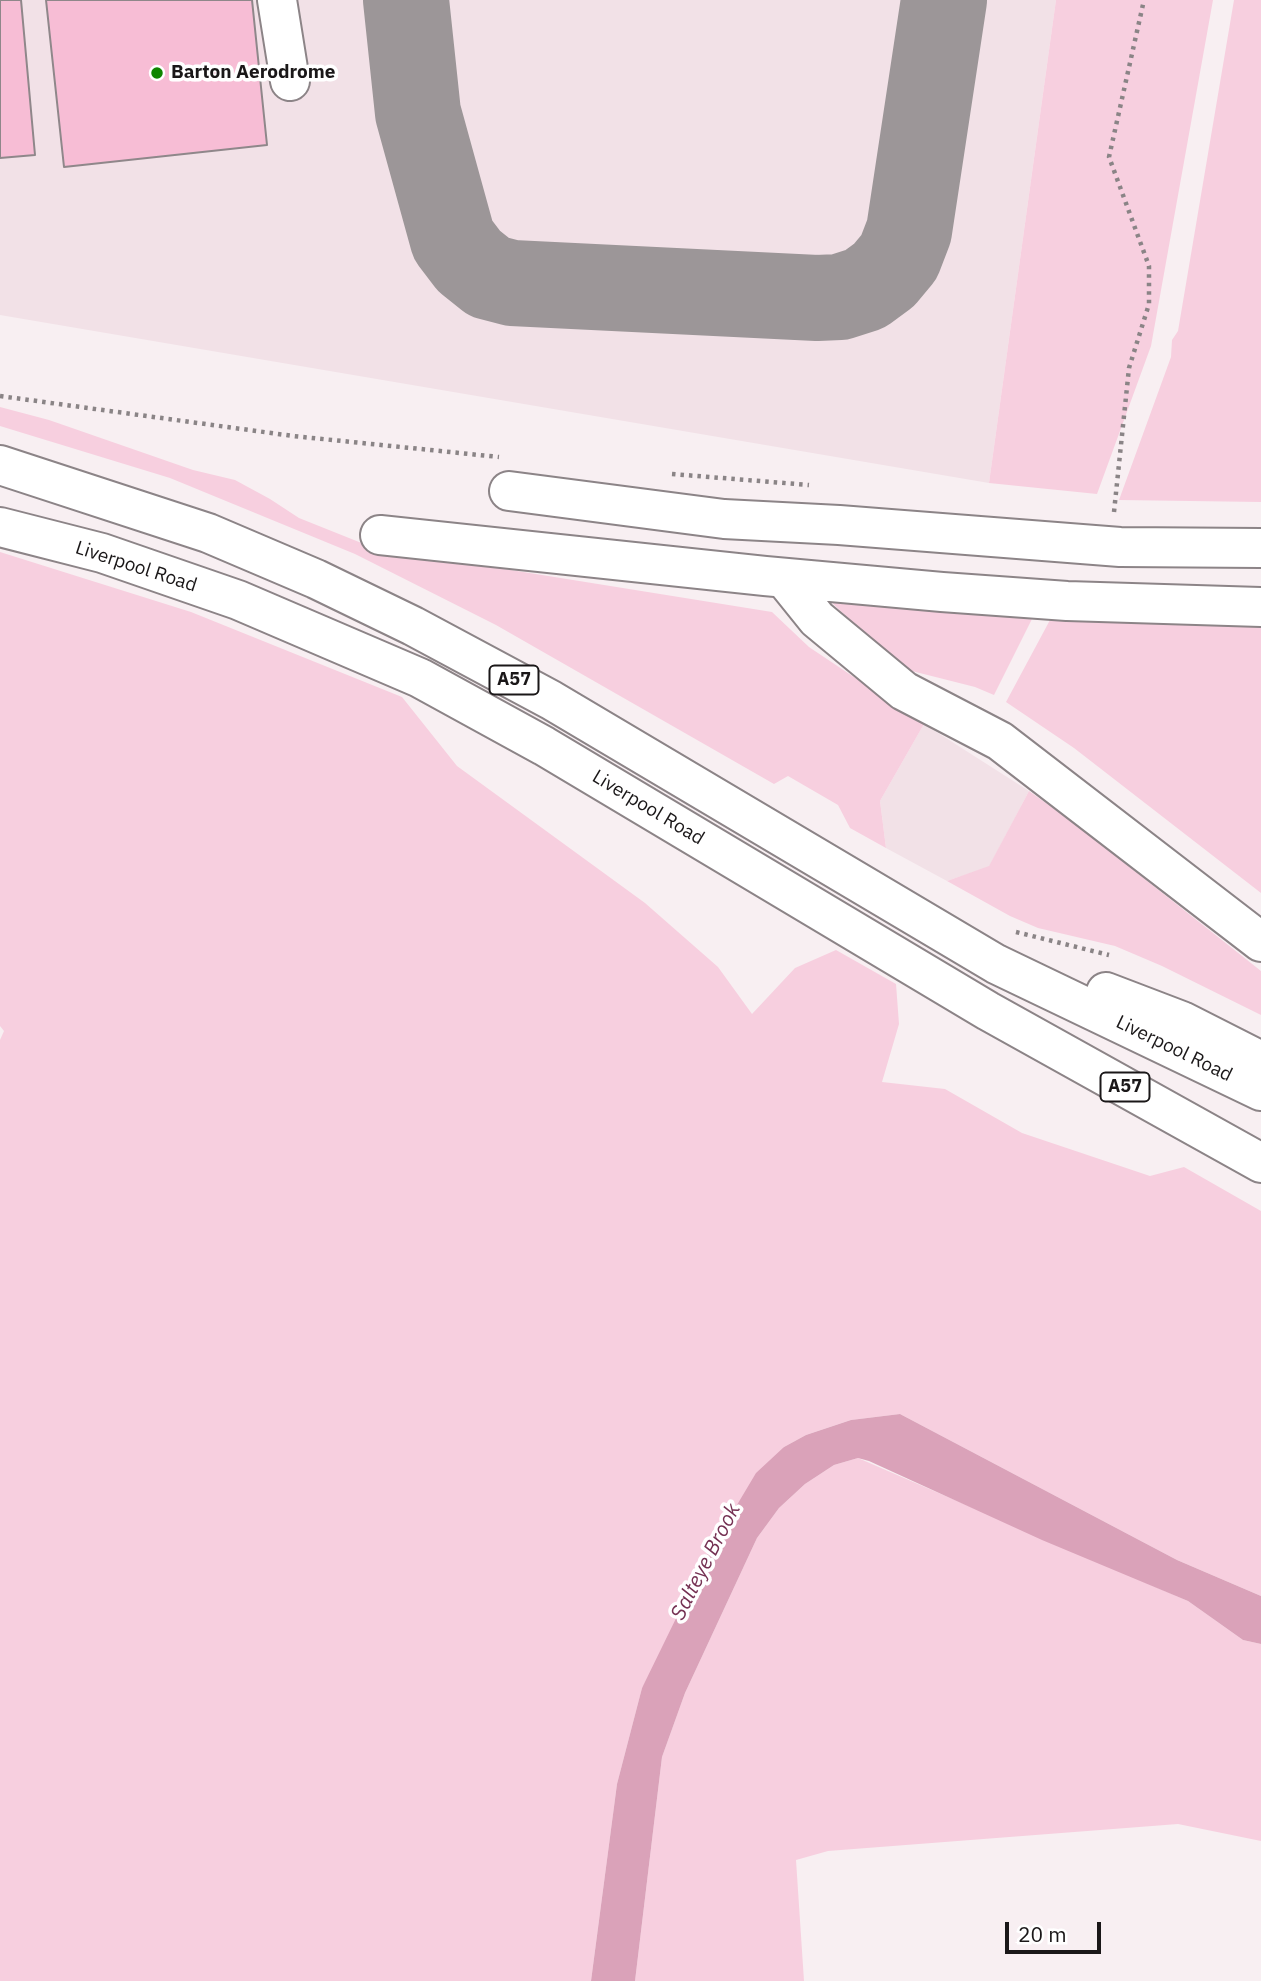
<!DOCTYPE html>
<style>
body{margin:0}
#map{position:relative;width:1261px;height:1981px;overflow:hidden;background:#f8eff2;font-family:"IBM Plex Sans",sans-serif}
canvas{display:block}
.scale{position:absolute;left:1005px;top:1922px;width:96px;height:32px;box-sizing:border-box;border:4px solid #1a1718;border-top:0;padding-left:9px;font-size:21px;line-height:24px;white-space:nowrap;color:#1a1718;-webkit-text-stroke:5px #fff;paint-order:stroke}
</style>
<div id="map">
<canvas width="1261" height="1981"></canvas>
<div class="scale">20 m</div>
</div>
<script>
const ctx = document.querySelector('canvas').getContext('2d');
ctx.lineJoin = 'round';
function fillPath(path, color) {
  ctx.fillStyle = color;
  ctx.fill(path, 'evenodd');
}
function poly(rows) {
  const path = new Path2D();
  for (const r of rows) {
    path.moveTo(r[0], r[1]);
    for (let i = 2; i < r.length; i += 2) path.lineTo(r[i], r[i + 1]);
  }
  return path;
}
function trace(path, color, width, dash) {
  ctx.strokeStyle = color;
  ctx.lineWidth = width;
  ctx.lineCap = dash ? 'butt' : 'round';
  ctx.setLineDash(dash || []);
  ctx.stroke(path);
}
function drawText(font, color, halo, rows, align = 'center') {
  ctx.font = font + ' "IBM Plex Sans",sans-serif';
  ctx.lineWidth = 7;
  ctx.setLineDash([]);
  ctx.textBaseline = 'middle';
  ctx.strokeStyle = halo;
  ctx.fillStyle = color;
  for (const [text, x, y, turn = 0] of rows) {
    ctx.save();
    ctx.translate(x, y);
    ctx.rotate((+turn || 0) * Math.PI / 180);
    ctx.textAlign = isNaN(turn) ? turn : align;
    if (halo) ctx.strokeText(text, 0, 0);
    ctx.fillText(text, 0, 0);
    ctx.restore();
  }
}
fillPath(poly([
 [0,0,1056,0,989,483,0,315],
 [924,724,1029,791,989,867,947,881,886,848,880,801]
]), '#f2e1e7');
fillPath(poly([
 [1056,0,1213,0,1151,346,1097,494,989,483],
 [1234,0,1261,0,1261,502,1119,500,1171,357,1172,340,1178,331],
 [0,407,49,420,193,470,235,480,270,499,299,518,374,548,772,612,809,647,924,724,880,801,886,848,850,828,838,805,788,776,774,784,496,625,355,554,170,478,0,426],
 [0,552,191,612,402,697,457,766,645,903,718,967,752,1014,795,968,836,950,896,984,899,1024,882,1082,945,1089,1022,1133,1150,1176,1184,1167,1261,1211,1261,1596,1177,1560,900,1414,851,1420,806,1435,784,1447,642,1688,617,1784,591,1981,0,1981,0,1040,4,1031,0,1026],
 [828,599,1033,617,994,695,975,687,900,668],
 [1050,620,1261,627,1261,893,1074,748,1006,702],
 [1029,791,1074,823,1261,971,1261,1015,1162,966,1115,946,1038,928,1010,916,947,881,989,866],
 [858,1458,1188,1601,1243,1640,1261,1644,1261,1841,1178,1824,828,1851,796,1860,804,1981,635,1981,662,1757,685,1693,757,1538,779,1508,805,1484,834,1465]
]), '#f7cfdf');
fillPath(poly([
 [900,1414,1177,1560,1261,1596,1261,1644,1243,1640,1188,1601,1042,1540,869,1461,858,1458,834,1465,805,1484,779,1508,757,1538,685,1693,662,1757,635,1981,591,1981,617,1784,642,1688,706,1557,756,1473,784,1447,806,1435,851,1420]
]), '#daa2b9');
trace(poly([
 [406,0,418,113,453,240,469,261,489,277,512,283,817,298,840,297,865,289,884,275,899,257,909,231,944,0]
]), '#9c9698', 86);
const building = poly([
 [0,0,21,0,35,155,0,158,0,0],
 [46,0,252,0,267,145,64,167,46,0]
]);
fillPath(building, '#f7bdd5');
trace(building, '#8f878a', 2);
const minor = poly([
 [277,0,290,81],
 [509,491,724,519,839,525,1120,547,1261,548],
 [380,535,765,576,942,592,1067,601,1261,607],
 [784,578,817,619,904,691,1000,741,1261,942]
]);
const highway = poly([
 [0,465,208,533,316,579,413,626,551,700,996,964,1261,1091],
 [0,527,102,553,238,600,420,678,544,746,988,1011,1261,1163],
 [1106,992,1182,1021,1261,1061]
]);
trace(minor, '#8c8487', 42);
trace(highway, '#8c8487', 42);
trace(poly([
 [0,396,293,436,499,457],
 [672,474,809,485],
 [1114,512,1129,368,1149,304,1149,266,1109,157,1144,0],
 [1016,932,1109,955]
]), '#8a8486', 4.5, [3.5, 5]);
trace(minor, '#fff', 38);
trace(highway, '#fff', 38);
for (const [x, y, r, color] of [
 [157,73,7,"#0f8500"]
]) {
  const dot = new Path2D();
  dot.arc(x, y, r, 0, 2 * Math.PI);
  ctx.fillStyle = color;
  ctx.fill(dot);
  trace(dot, '#fff', 2.5);
}
for (const [x, y, w] of [
 [514,680,49],
 [1125,1087,49]
]) {
  const box = new Path2D();
  box.roundRect(x - w / 2, y - 14.5, w, 29, 5);
  ctx.fillStyle = '#fff';
  ctx.fill(box);
  trace(box, '#1a1718', 2);
}
drawText('bold 18px', '#1a1718', null, [
 ["A57",514,680],
 ["A57",1125,1087]
]);
drawText('bold 19px', '#1a1718', '#fff', [
 ["Barton Aerodrome",171,73]
], 'left');
drawText('19px', '#1a1718', '#fff', [
 ["Liverpool Road",136,567,18],
 ["Liverpool Road",648,808,31],
 ["Liverpool Road",1174,1049,26]
]);
drawText('italic 21px', '#753153', '#fff', [
 ["Salteye Brook",706,1562,-63]
]);
</script>
